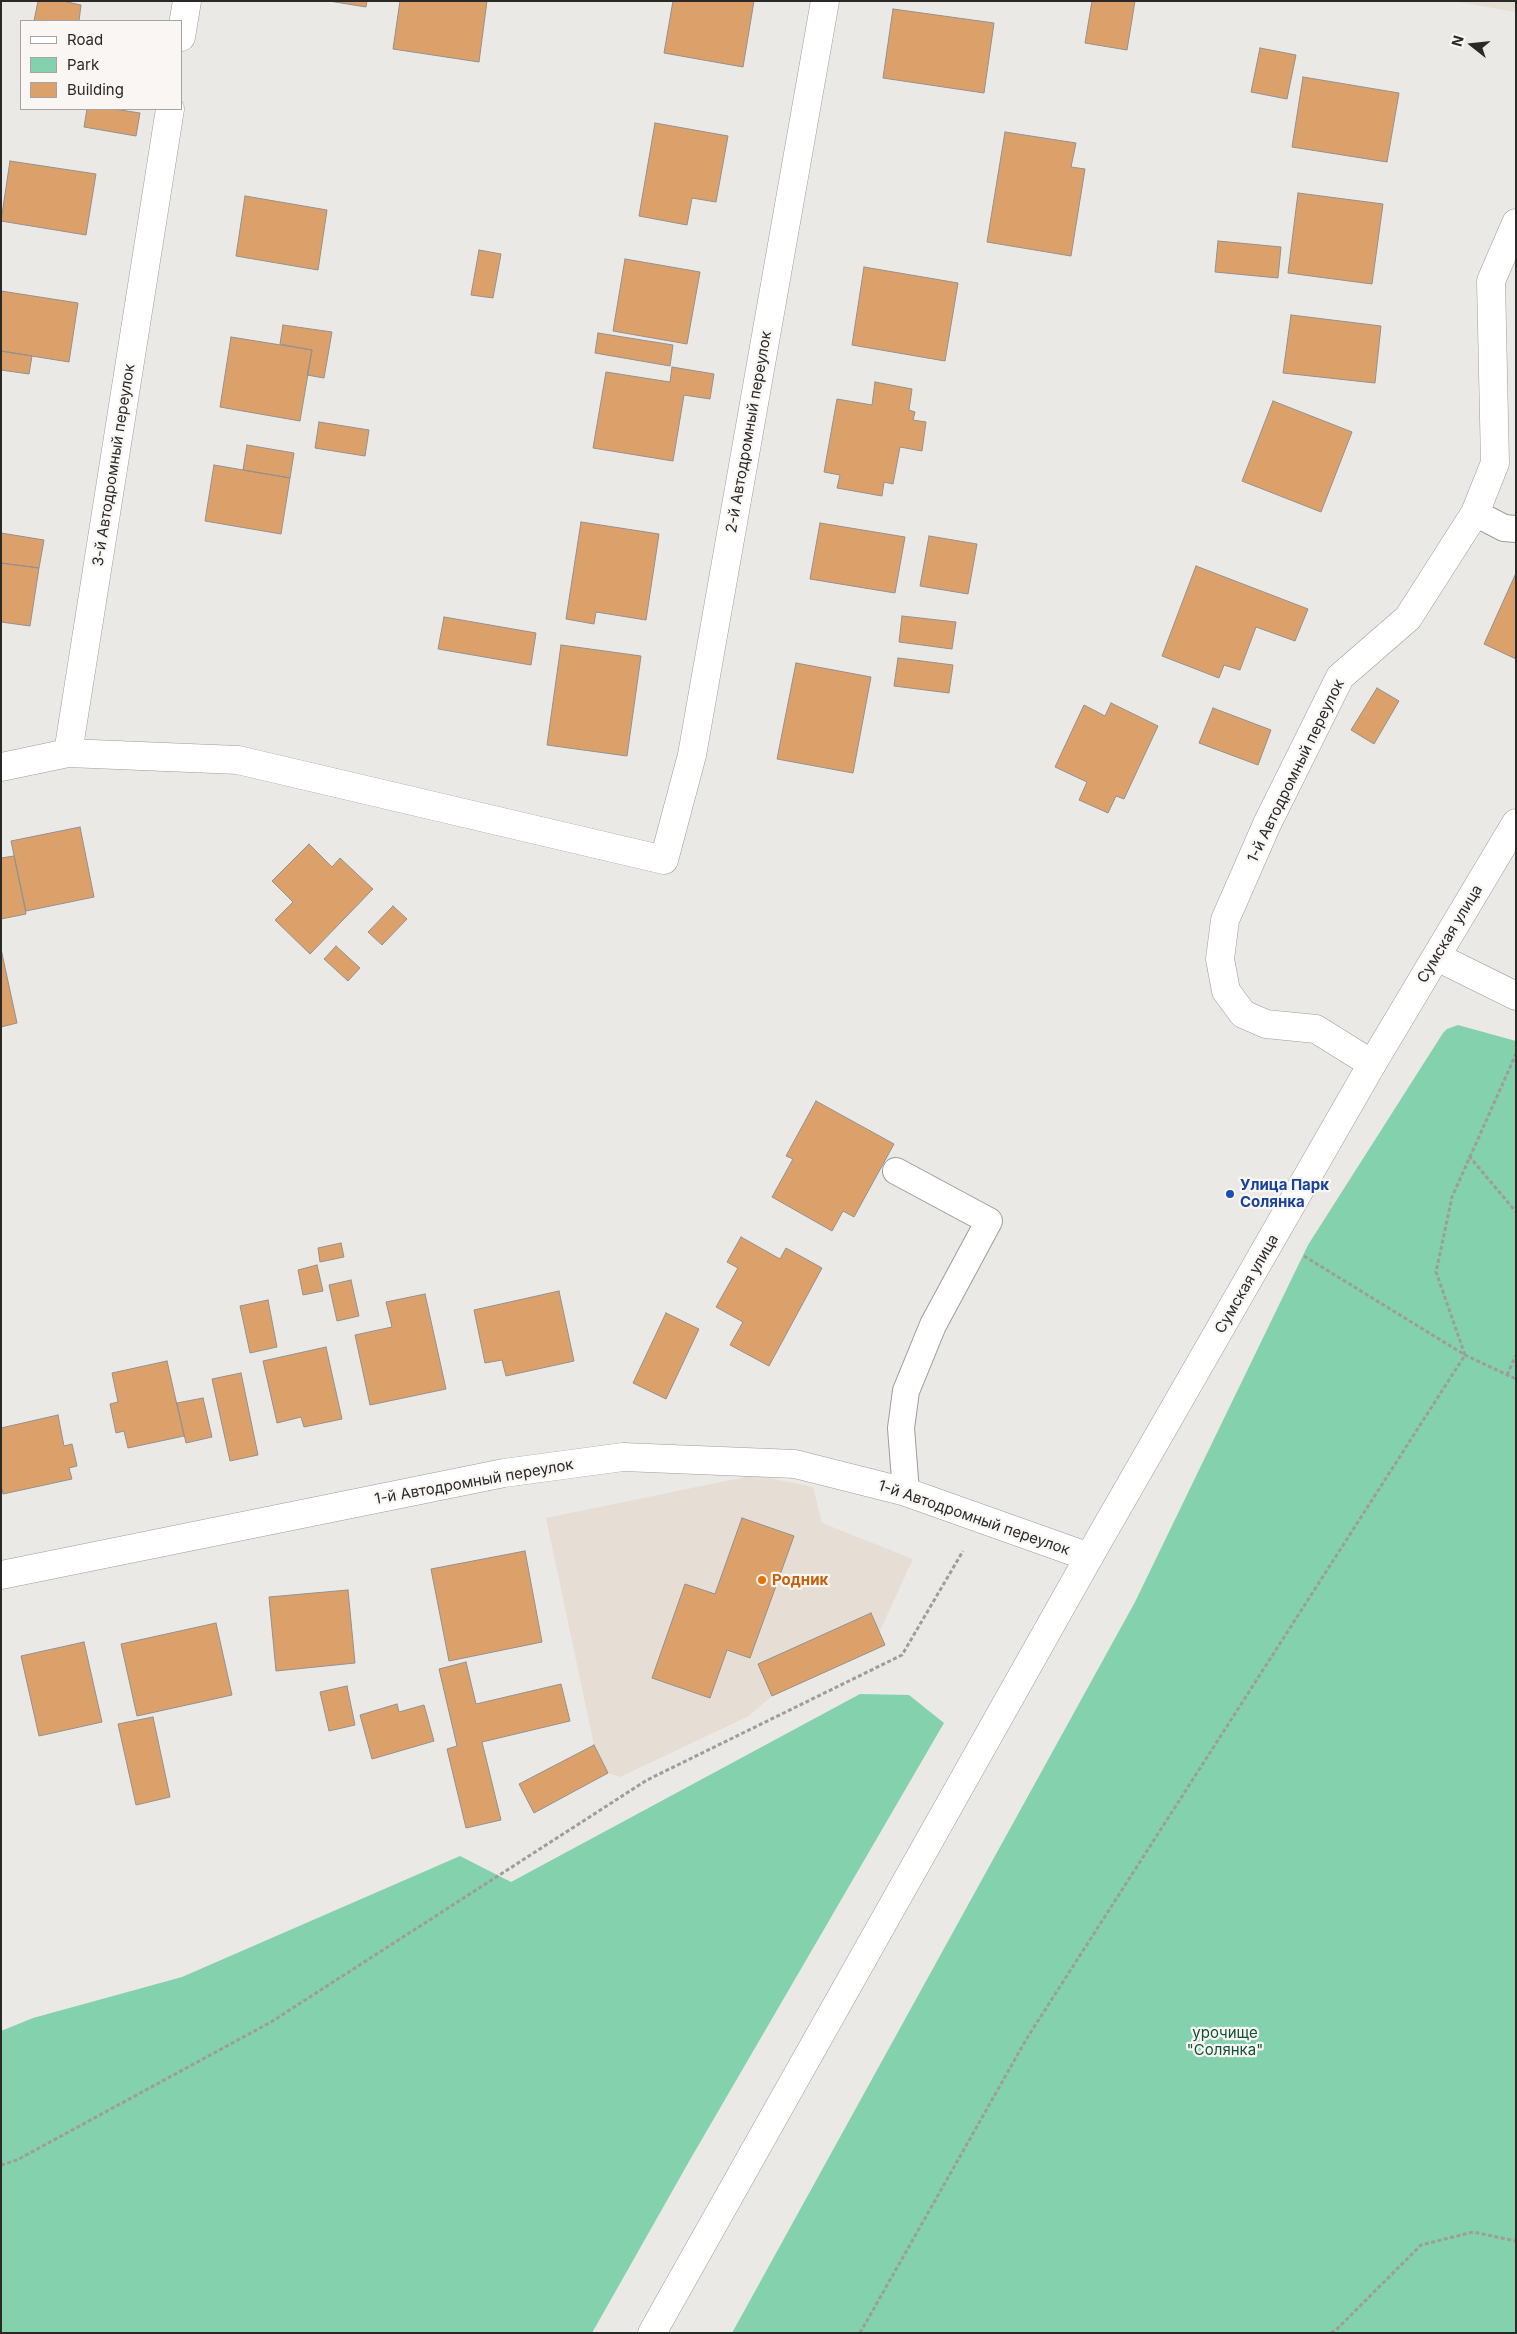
<!DOCTYPE html>
<meta charset="utf-8">
<style>
body{margin:0}
#map{position:relative;width:1517px;height:2334px;overflow:hidden;background:#ebe9e6;font-family:Inter,sans-serif}
canvas{display:block}
.frame{position:absolute;inset:0;border:2px solid #2a2928;pointer-events:none}
.legend{position:absolute;left:20px;top:20px;width:162px;height:90px;box-sizing:border-box;background:#f9f6f4;border:1px solid #a6a4a2;margin:0;padding:6px 9px;list-style:none;font-size:15px;color:#2a2928}
.legend li{display:flex;align-items:center;gap:10px;height:25px}
.legend b{width:25px;border:1px solid #a6a4a2}
.north{position:absolute;left:1447px;top:20px;width:50px;height:50px;-webkit-text-stroke:4px #f9f6f4;paint-order:stroke;rotate:286deg;font-size:14px;font-weight:700;line-height:20px;text-align:center;color:#2a2928}
.north::after{content:'';display:block;margin:auto;width:18px;height:22px;background:#2a2928;clip-path:polygon(50% 0,100% 100%,50% 72%,0 100%)}
</style>
<div id="map">
<canvas width="1517" height="2334"></canvas>
<div class="frame"></div>
<ul class="legend">
<li><b style="height:6px;background:#fff"></b>Road</li>
<li><b style="height:14px;background:#84d1ad"></b>Park</li>
<li><b style="height:14px;background:#dca16a"></b>Building</li>
</ul>
<div class="north">N</div>
</div>
<script>
const ctx = document.querySelector('canvas').getContext('2d');
ctx.lineJoin = 'round';
function fillPath(path, color) {
  ctx.fillStyle = color;
  ctx.fill(path, 'evenodd');
}
function poly(rows) {
  const path = new Path2D();
  for (const r of rows) {
    path.moveTo(r[0], r[1]);
    for (let i = 2; i < r.length; i += 2) path.lineTo(r[i], r[i + 1]);
  }
  return path;
}
function trace(path, color, width, dash) {
  ctx.strokeStyle = color;
  ctx.lineWidth = width;
  ctx.lineCap = dash ? 'butt' : 'round';
  ctx.setLineDash(dash || []);
  ctx.stroke(path);
}
function drawText(font, color, halo, rows, align = 'center') {
  ctx.font = font + ' Inter,sans-serif';
  ctx.lineWidth = 4.5;
  ctx.setLineDash([]);
  ctx.textBaseline = 'middle';
  ctx.strokeStyle = halo;
  ctx.fillStyle = color;
  for (const [text, x, y, turn = 0] of rows) {
    ctx.save();
    ctx.translate(x, y);
    ctx.rotate((+turn || 0) * Math.PI / 180);
    ctx.textAlign = isNaN(turn) ? turn : align;
    if (halo) ctx.strokeText(text, 0, 0);
    ctx.fillText(text, 0, 0);
    ctx.restore();
  }
}
fillPath(poly([
 [1453,1,1516,1,1516,12],
 [755,1475,813,1487,822,1523,913,1559,879,1633,885,1645,772,1696,749,1716,620,1777,608,1773,594,1745,546,1518]
]), '#e6ddd5');
fillPath(poly([
 [1458,1025,1516,1041,1516,2333,732,2333,1135,1602,1308,1245,1443,1033,1447,1029],
 [860,1694,909,1695,944,1723,691,2158,592,2333,1,2333,1,2031,33,2018,182,1977,460,1856,511,1882]
]), '#84d1ad');
const building = poly([
 [38,1,63,1,81,5,79,21,34,21,38,1],
 [329,1,367,1,366,7,329,1],
 [400,1,487,1,479,62,393,49,400,1],
 [673,1,754,1,743,67,664,53,673,1],
 [1092,1,1135,1,1127,50,1085,43,1092,1],
 [893,9,994,23,984,93,883,78,893,9],
 [1260,48,1296,55,1287,99,1251,92,1260,48],
 [1303,77,1399,93,1387,162,1292,147,1303,77],
 [87,109,114,109,140,113,136,136,84,127,87,109],
 [655,123,728,136,716,202,692,198,687,225,639,216,655,123],
 [1005,132,1076,143,1071,167,1085,169,1071,256,987,242,1005,132],
 [10,161,96,174,86,235,1,221,10,161],
 [1298,193,1383,204,1372,284,1288,273,1298,193],
 [245,196,327,210,318,270,236,256,245,196],
 [1218,241,1281,247,1278,278,1215,272,1218,241],
 [479,250,501,254,493,298,471,295,479,250],
 [625,259,700,272,687,344,613,331,625,259],
 [864,267,958,283,945,361,852,345,864,267],
 [1,291,78,303,69,362,1,351,1,291],
 [1291,315,1381,326,1375,383,1283,373,1291,315],
 [283,325,332,332,324,378,307,375,312,350,280,344,283,325],
 [598,333,673,345,670,366,595,353,598,333],
 [231,337,312,350,300,421,220,407,231,337],
 [1,351,32,356,29,374,1,370,1,351],
 [672,367,714,374,710,399,684,395,673,461,593,448,606,372,670,382,672,367],
 [875,382,912,389,909,410,915,412,913,420,926,422,922,451,900,447,893,484,884,482,882,496,837,488,840,475,824,472,837,399,872,405,875,382],
 [1273,401,1352,432,1321,512,1242,481,1273,401],
 [319,422,369,430,365,456,315,448,319,422],
 [247,445,294,453,290,478,243,470,247,445],
 [214,465,290,478,281,534,205,521,214,465],
 [581,522,659,534,646,620,596,612,594,624,566,619,581,522],
 [820,523,905,537,895,593,810,579,820,523],
 [1,533,44,540,39,568,1,563,1,533],
 [929,536,977,544,968,594,920,586,929,536],
 [1,563,39,568,30,626,1,622,1,563],
 [1196,566,1308,609,1295,641,1256,627,1240,670,1224,665,1219,678,1162,656,1196,566],
 [1516,573,1516,659,1484,644,1516,573],
 [902,616,956,622,952,649,899,642,902,616],
 [444,617,536,633,531,665,438,649,444,617],
 [561,645,641,656,627,756,547,745,561,645],
 [898,658,953,665,949,693,894,686,898,658],
 [796,663,871,677,853,773,777,759,796,663],
 [1377,688,1399,701,1374,744,1351,730,1377,688],
 [1111,703,1158,726,1124,799,1116,796,1108,813,1079,800,1087,782,1055,767,1084,705,1105,716,1111,703],
 [1213,708,1271,730,1258,765,1199,743,1213,708],
 [80,827,94,897,26,911,11,841,80,827],
 [309,844,332,867,340,858,373,889,310,954,275,920,293,902,272,881,309,844],
 [14,856,26,914,1,919,1,858,14,856],
 [393,906,407,919,382,945,368,932,393,906],
 [336,946,360,968,348,981,324,959,336,946],
 [1,949,17,1023,1,1027,1,949],
 [816,1101,894,1144,854,1217,843,1211,832,1231,772,1197,793,1159,786,1156,816,1101],
 [741,1237,780,1259,786,1248,822,1268,769,1366,730,1345,743,1322,716,1307,738,1268,727,1262,741,1237],
 [341,1243,344,1257,320,1262,318,1248,341,1243],
 [317,1265,323,1291,303,1295,298,1270,317,1265],
 [351,1280,359,1316,337,1321,329,1285,351,1280],
 [559,1291,574,1361,506,1376,502,1360,485,1363,474,1310,559,1291],
 [425,1294,446,1389,370,1405,355,1335,392,1327,386,1302,425,1294],
 [268,1300,277,1347,250,1353,240,1306,268,1300],
 [666,1313,699,1329,666,1399,633,1383,666,1313],
 [326,1347,342,1419,304,1427,301,1417,277,1423,263,1361,326,1347],
 [167,1361,184,1436,128,1448,124,1431,116,1433,110,1404,118,1402,112,1373,167,1361],
 [241,1373,258,1455,230,1461,212,1379,241,1373],
 [203,1398,212,1437,186,1443,177,1403,203,1398],
 [58,1415,64,1446,72,1444,77,1466,69,1468,72,1479,3,1494,1,1484,1,1428,58,1415],
 [742,1518,794,1536,750,1658,727,1650,710,1698,652,1678,685,1584,715,1594,742,1518],
 [525,1551,542,1642,449,1661,431,1569,525,1551],
 [348,1590,355,1663,276,1671,269,1597,348,1590],
 [871,1613,885,1645,772,1696,758,1664,871,1613],
 [216,1623,232,1695,137,1716,121,1644,216,1623],
 [84,1642,102,1722,39,1736,21,1656,84,1642],
 [466,1662,476,1704,561,1684,570,1721,482,1742,501,1820,466,1828,447,1749,457,1746,439,1669,466,1662],
 [347,1686,355,1725,329,1731,320,1692,347,1686],
 [397,1704,399,1712,424,1705,434,1741,372,1759,360,1715,397,1704],
 [153,1717,170,1797,136,1805,118,1724,153,1717],
 [594,1745,608,1773,534,1813,519,1784,594,1745]
]);
fillPath(building, '#dca16a');
trace(building, '#93908e', 1);
const lane = poly([
 [1475,513,1504,528,1516,529],
 [896,1171,989,1221,933,1325,906,1391,901,1428,906,1492]
]);
const street = poly([
 [181,37,187,1],
 [68,753,238,760,664,860,692,755,825,1],
 [1,767,68,753,170,109],
 [1437,957,1516,996],
 [1372,1064,1316,1029,1266,1024,1243,1014,1226,991,1220,959,1225,920,1267,824,1340,677,1408,618,1475,513,1495,463,1491,281,1516,223],
 [1,1575,504,1473,623,1457,795,1464,906,1492,1089,1557]
]);
const primary = poly([
 [652,2333,1089,1557,1372,1064,1516,823]
]);
trace(lane, '#9e9b99', 28);
trace(street, '#9e9b99', 29);
trace(primary, '#9e9b99', 29);
trace(poly([
 [1469,1156,1516,1212],
 [1304,1256,1465,1355,1516,1379],
 [1465,1355,1436,1272,1452,1197,1516,1054],
 [1507,1375,1516,1355],
 [1,2165,17,2160,271,2022,647,1780,902,1655,963,1551],
 [860,2333,1027,2038,1465,1355],
 [1331,2333,1337,2329,1421,2245,1473,2232,1516,2241]
]), '#9e9d9a', 3, [4, 2.5]);
trace(lane, '#fff', 26);
trace(street, '#fff', 28);
trace(primary, '#fff', 28);
for (const [x, y, r, color] of [
 [1230,1194,5,"#1a4fb4"],
 [762,1580,5,"#e8710a"]
]) {
  const dot = new Path2D();
  dot.arc(x, y, r, 0, 2 * Math.PI);
  ctx.fillStyle = color;
  ctx.fill(dot);
  trace(dot, '#f9f6f4', 2);
}
drawText('15px', '#2a2928', '#f9f6f4', [
 ["2-й Автодромный переулок",749,432,-80],
 ["3-й Автодромный переулок",114,465,-81],
 ["1-й Автодромный переулок",1296,771,-64],
 ["Сумская улица",1450,934,-59],
 ["Сумская улица",1247,1284,-60],
 ["1-й Автодромный переулок",474,1482,-10],
 ["1-й Автодромный переулок",974,1518,19]
]);
drawText('bold 15px', '#164399', '#f9f6f4', [
 ["Улица Парк",1240,1185],
 ["Солянка",1240,1202]
], 'left');
drawText('bold 15px', '#c56008', '#f9f6f4', [
 ["Родник",772,1580]
], 'left');
drawText('15px', '#0e5239', '#f9f6f4', [
 ["урочище",1225,2033],
 ["\"Солянка\"",1225,2050]
]);
</script>
